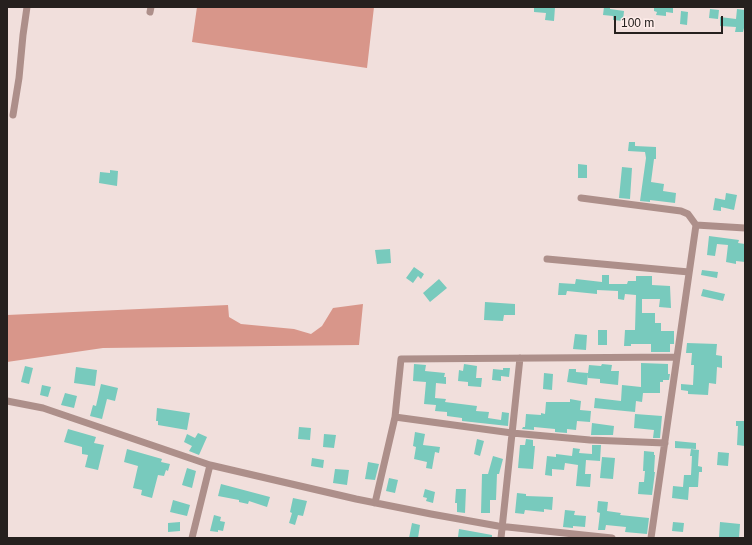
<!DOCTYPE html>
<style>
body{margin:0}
#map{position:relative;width:752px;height:545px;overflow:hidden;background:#f1dfdc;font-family:Helvetica,sans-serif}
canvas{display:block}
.frame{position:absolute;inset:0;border:8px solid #26201e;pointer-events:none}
.scale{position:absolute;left:614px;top:16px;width:109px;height:18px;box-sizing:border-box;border:2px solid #26201e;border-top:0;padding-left:5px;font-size:12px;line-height:14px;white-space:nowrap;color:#26201e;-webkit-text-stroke:3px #feece9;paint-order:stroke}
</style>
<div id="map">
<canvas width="752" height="545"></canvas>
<div class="frame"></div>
<div class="scale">100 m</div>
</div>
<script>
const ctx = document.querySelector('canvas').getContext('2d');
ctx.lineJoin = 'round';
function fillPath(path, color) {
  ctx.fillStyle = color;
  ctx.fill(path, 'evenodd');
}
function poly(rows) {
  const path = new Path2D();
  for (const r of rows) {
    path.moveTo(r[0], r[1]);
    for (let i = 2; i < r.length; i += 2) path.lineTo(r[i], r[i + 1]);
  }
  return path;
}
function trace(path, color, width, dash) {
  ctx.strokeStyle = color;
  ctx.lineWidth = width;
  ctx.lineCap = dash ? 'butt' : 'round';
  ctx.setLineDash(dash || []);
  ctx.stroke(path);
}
fillPath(poly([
 [197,7,374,7,367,68,192,42],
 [363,304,359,345,103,348,7,362,7,315,228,305,229,317,241,324,294,329,311,334,322,326,333,308]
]), '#d8968a');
fillPath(poly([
 [534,7,555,7,554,21,545,20,546,13,534,12],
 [604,7,610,7,610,9,624,11,623,21,613,20,613,16,603,15],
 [654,7,673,7,673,13,666,12,666,16,656,15,657,12,654,11],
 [710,9,719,10,718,19,709,18],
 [737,9,745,10,745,28,744,28,743,32,735,32,736,27,720,26,720,17,736,19],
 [681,11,688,12,687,25,680,24],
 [629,142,635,142,635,146,656,147,656,159,654,159,651,182,664,184,663,191,676,193,675,203,650,200,650,202,640,201,646,158,645,152,628,151],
 [578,164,587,165,587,178,578,178],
 [622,167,632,168,630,199,619,198],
 [110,170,118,171,117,186,99,183,100,172,110,173],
 [726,193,737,195,734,210,721,207,721,211,713,210,715,198,725,200],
 [709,236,739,240,738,243,745,244,745,262,736,261,736,264,726,262,728,245,717,244,715,256,707,255],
 [390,249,391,263,377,264,375,250],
 [414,267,424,274,421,279,418,276,413,283,406,278],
 [702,270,718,272,717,278,701,275],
 [602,275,609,275,609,284,627,284,628,281,636,281,636,276,652,276,652,285,670,286,671,308,659,307,660,299,642,299,642,313,655,313,655,323,661,323,661,331,674,331,674,344,670,344,670,352,651,352,651,344,631,344,631,346,624,346,625,330,635,330,636,295,625,294,624,300,618,299,618,291,597,290,597,294,567,291,566,295,558,295,559,283,575,284,576,279,602,282],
 [439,279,447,288,430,302,423,293],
 [703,289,725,294,723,301,701,296],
 [485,302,515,304,515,315,504,315,503,321,484,320],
 [598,330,607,330,607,345,598,345],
 [575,334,587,335,586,350,573,349],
 [687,343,717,344,716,355,722,356,722,368,717,367,716,384,709,383,708,395,688,394,688,391,681,390,681,384,693,385,694,365,691,365,692,353,686,353],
 [641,363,668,364,668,374,670,374,669,380,663,380,663,382,660,382,660,393,643,393,642,402,636,401,635,412,594,408,595,398,621,401,622,385,641,387],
 [414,364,426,365,425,371,445,373,444,377,446,377,446,384,436,383,435,398,446,399,445,402,477,406,476,411,489,412,488,418,501,420,502,412,509,413,508,426,462,421,462,418,447,416,447,412,435,411,436,405,424,404,426,382,413,381],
 [464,364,477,366,476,378,482,378,481,387,468,386,468,382,458,381,459,370,463,371],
 [602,364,612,365,611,371,619,371,618,385,600,383,600,379,588,378,588,374,587,385,567,382,569,369,576,369,576,372,588,373,589,365,601,366],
 [25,366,33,368,29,384,21,382],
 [76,367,97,370,95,386,74,383],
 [503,368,510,368,509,377,501,376,501,381,492,380,493,369,503,370],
 [544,373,553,374,552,390,543,389],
 [101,384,118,388,115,401,107,399,102,419,90,416,93,405,96,406],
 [42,385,51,387,48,397,40,395],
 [65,393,77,396,74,408,61,405],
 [570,399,581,401,580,410,591,411,590,422,577,421,576,430,567,429,567,433,555,432,555,429,534,427,534,430,522,429,523,427,525,427,526,414,541,415,541,413,545,414,546,402,570,402],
 [157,408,190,413,187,430,158,425,158,421,156,421],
 [635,414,662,416,660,438,653,438,654,430,634,428],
 [736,421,745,421,745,446,737,445,738,426,736,426],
 [592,423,614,426,613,435,591,435],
 [299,427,311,428,310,440,298,439],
 [68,429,96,437,94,443,104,445,98,470,85,467,88,455,82,454,82,447,64,442],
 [415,432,425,434,423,445,440,447,439,453,435,452,432,469,426,468,427,462,414,459,416,447,413,446],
 [198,433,207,437,199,455,189,451,192,446,184,442,187,434,195,438],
 [324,434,336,435,334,448,323,447],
 [477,439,484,441,480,456,474,454],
 [526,439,533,440,533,446,535,446,533,469,518,468,520,445,525,445],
 [675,441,696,443,696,449,675,448],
 [592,445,601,445,600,461,586,460,585,474,591,474,590,487,576,486,578,465,565,463,564,470,552,469,552,476,545,475,547,456,556,457,556,454,572,456,573,448,580,449,579,453,592,454],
 [127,449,162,459,161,462,170,464,168,471,166,470,164,476,158,475,152,498,141,495,142,490,133,488,138,466,124,462],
 [691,449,699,450,698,466,702,467,702,472,699,472,698,487,689,487,688,500,672,498,673,486,683,487,684,475,691,475,692,456,690,456],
 [644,451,654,452,654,455,655,455,654,472,655,472,652,495,638,494,639,482,644,482,645,471,643,471],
 [718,452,729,453,728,466,717,465],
 [493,456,503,459,499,474,497,474,496,500,490,500,490,513,481,513,482,474,488,474],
 [602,457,615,458,613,479,600,478],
 [312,458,324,460,323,468,311,466],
 [368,462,379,464,375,480,365,479],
 [187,468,196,471,192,488,182,485],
 [335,469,349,470,347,485,333,483],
 [389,478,398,480,395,493,386,491],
 [221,484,270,497,267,507,249,501,248,504,239,502,239,500,218,496],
 [425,489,435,492,433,503,426,501,427,498,423,497],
 [456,489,466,489,465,513,457,512,457,503,455,503],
 [517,493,526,494,526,496,553,497,552,510,544,509,544,512,525,510,524,514,515,513],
 [293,498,307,501,303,516,298,515,295,525,289,523,292,513,290,512],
 [173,500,190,505,187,516,170,512],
 [598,501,608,502,607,511,621,513,620,515,649,518,647,534,625,532,626,527,606,525,605,530,598,530,600,513,597,512],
 [565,510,575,511,574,515,586,516,585,527,573,526,573,528,563,527],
 [214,515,221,517,220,521,225,522,223,531,218,530,218,532,210,531],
 [180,522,180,531,168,532,168,523],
 [673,522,684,523,683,532,672,531],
 [720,522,740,524,739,538,719,538],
 [412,523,420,525,418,538,409,538],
 [459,529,492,535,492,538,458,537]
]), '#78cabd');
trace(poly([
 [150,12,151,7],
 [13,115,19,78,23,35,27,7],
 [581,198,681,211,688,214,696,225],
 [547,259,689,272],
 [7,401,43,408,210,465,356,499,431,514,498,526,612,538],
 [395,417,512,433,590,440,665,443],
 [375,503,395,417,401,359,677,357],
 [192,538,210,465],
 [501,538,520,358],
 [651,538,696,225,745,228]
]), '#ad8f8a', 7);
</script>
